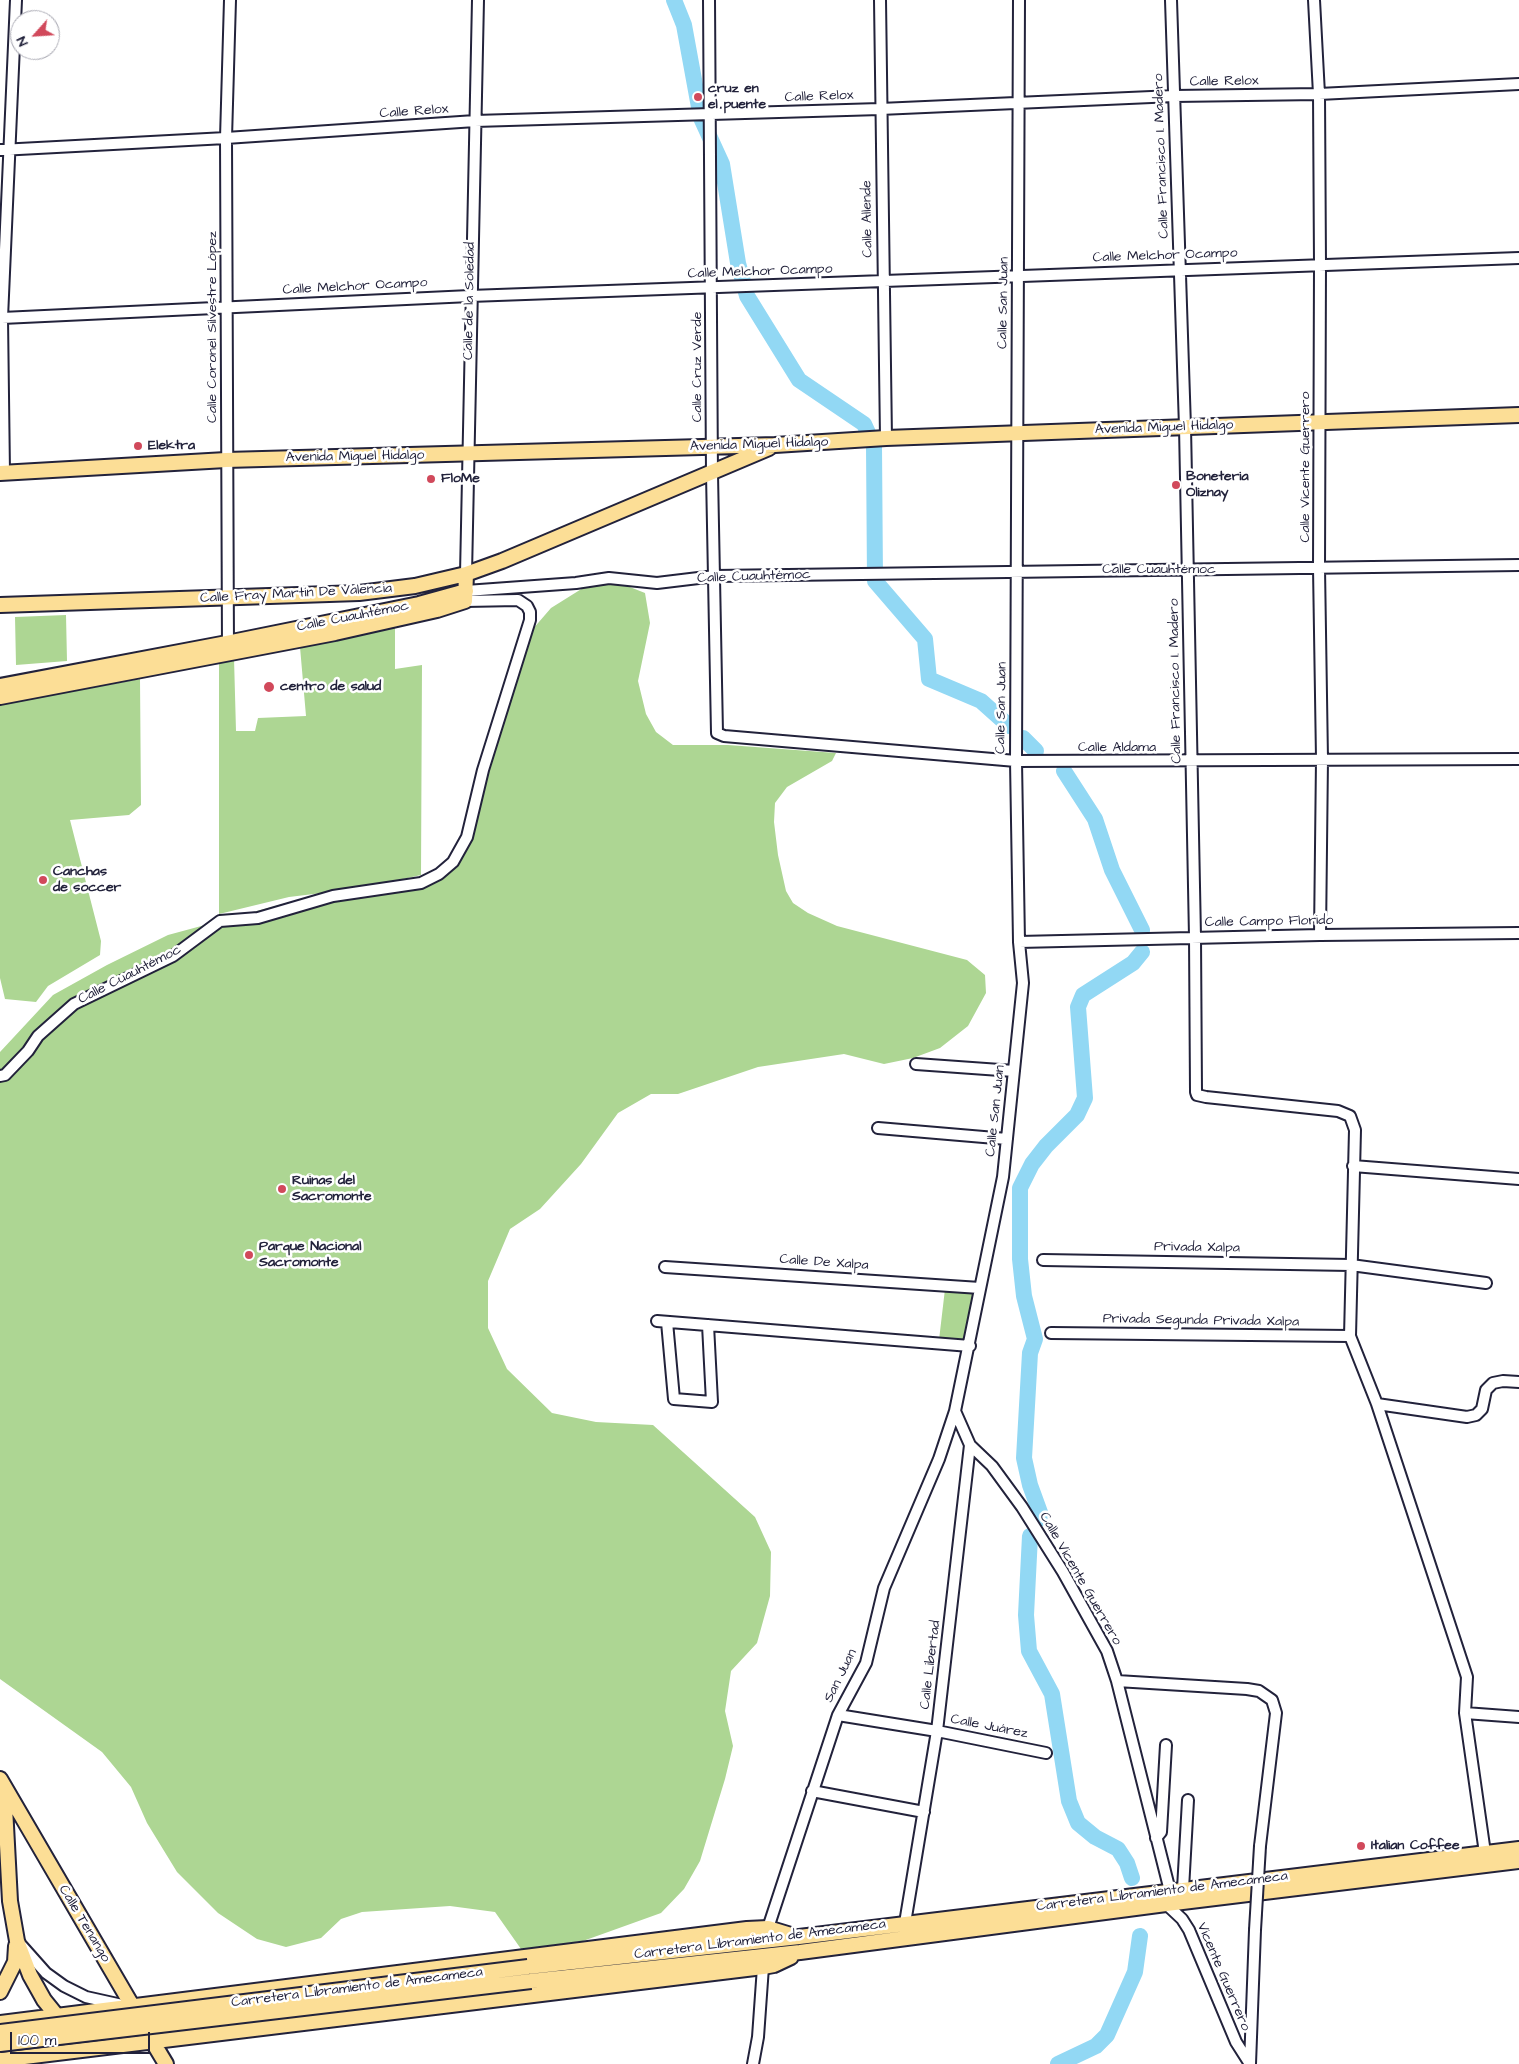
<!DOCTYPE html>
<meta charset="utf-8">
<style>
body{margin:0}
#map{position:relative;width:1519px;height:2064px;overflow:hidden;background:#fff;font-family:"Architects Daughter",sans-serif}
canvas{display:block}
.north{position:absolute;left:10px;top:10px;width:50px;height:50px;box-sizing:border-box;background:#fff;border:1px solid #a7a7b1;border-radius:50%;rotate:244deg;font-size:14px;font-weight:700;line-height:20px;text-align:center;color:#22223b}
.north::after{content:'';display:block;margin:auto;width:18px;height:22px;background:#d1495b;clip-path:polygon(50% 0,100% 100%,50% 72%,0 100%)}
.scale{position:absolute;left:10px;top:2032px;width:140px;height:22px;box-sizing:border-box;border:2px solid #22223b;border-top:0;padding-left:6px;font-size:15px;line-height:18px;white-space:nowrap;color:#22223b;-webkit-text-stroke:4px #fff;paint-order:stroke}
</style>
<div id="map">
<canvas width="1519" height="2064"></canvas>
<div class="north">N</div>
<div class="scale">100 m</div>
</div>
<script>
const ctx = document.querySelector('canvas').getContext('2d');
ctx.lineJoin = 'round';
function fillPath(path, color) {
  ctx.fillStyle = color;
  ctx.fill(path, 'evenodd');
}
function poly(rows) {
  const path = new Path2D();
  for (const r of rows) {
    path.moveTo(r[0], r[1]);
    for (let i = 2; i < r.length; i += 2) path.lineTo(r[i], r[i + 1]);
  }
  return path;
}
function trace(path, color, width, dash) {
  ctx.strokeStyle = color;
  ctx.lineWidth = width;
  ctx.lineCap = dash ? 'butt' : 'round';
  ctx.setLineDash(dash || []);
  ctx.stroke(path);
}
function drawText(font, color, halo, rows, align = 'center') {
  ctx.font = font + ' "Architects Daughter",sans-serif';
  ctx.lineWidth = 5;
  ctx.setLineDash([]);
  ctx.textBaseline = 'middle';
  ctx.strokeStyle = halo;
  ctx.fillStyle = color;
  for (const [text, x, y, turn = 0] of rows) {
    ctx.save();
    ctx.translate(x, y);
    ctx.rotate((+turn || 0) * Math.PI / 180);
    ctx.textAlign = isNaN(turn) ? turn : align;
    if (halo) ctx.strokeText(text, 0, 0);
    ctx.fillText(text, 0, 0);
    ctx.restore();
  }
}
fillPath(poly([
 [603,580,612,580,645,593,650,623,638,681,646,714,656,732,673,745,728,745,836,753,832,761,787,787,775,803,774,822,778,855,786,891,793,903,808,913,837,926,967,960,985,975,986,993,968,1026,940,1048,913,1058,884,1064,844,1054,758,1067,678,1094,651,1094,618,1113,581,1164,540,1209,510,1229,488,1281,488,1328,507,1369,552,1413,596,1422,653,1425,755,1517,771,1552,770,1596,757,1643,731,1671,725,1711,733,1746,725,1779,700,1861,684,1889,661,1913,583,1941,521,1949,495,1912,450,1906,362,1912,341,1919,321,1938,286,1947,257,1939,218,1913,177,1872,147,1823,131,1787,102,1752,0,1679,0,1052,53,995,107,965,168,935,290,902,374,892,423,879,453,860,480,790,532,630,551,608,583,588],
 [66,615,67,661,16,665,15,617],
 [395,627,395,669,422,665,421,875,363,888,289,897,219,914,219,663,234,658,236,731,255,731,258,718,306,716,300,647],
 [140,679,141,805,129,815,70,820,101,941,100,955,48,986,36,1002,5,999,0,978,0,705],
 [945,1289,976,1290,965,1343,939,1340]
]), '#add693');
trace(poly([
 [674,0,684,25,701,118,722,164,738,263,747,296,799,380,864,424,874,446,875,581,925,639,929,679,981,701,1009,726],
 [1023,738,1036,751],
 [1064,771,1095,819,1112,870,1142,930],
 [1042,1518,1030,1485,1024,1458,1030,1353,1035,1339,1024,1296,1020,1259,1020,1188,1032,1164,1046,1146,1077,1115,1085,1098,1078,1007,1083,995,1133,963,1142,952],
 [1030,1536,1026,1615,1029,1651,1052,1694,1069,1801,1078,1823,1095,1837,1118,1849,1127,1863,1132,1878],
 [1058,2064,1096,2046,1107,2035,1135,1972,1140,1936]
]), '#92d8f4', 16);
const minor = poly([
 [709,0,712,474,717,733,724,736,1016,761,1519,759],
 [880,0,886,438],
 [1171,0,1185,427,1195,937,1196,1092,1197,1095,1206,1097,1338,1111,1350,1116,1355,1130,1350,1336,1377,1404,1467,1677,1465,1713,1485,1853],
 [1314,0,1319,94,1320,265,1319,568,1322,759,1320,935],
 [0,150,226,138,475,121,880,109,1174,96,1319,94,1519,84],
 [2,318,470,296,1519,258],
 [4,473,2,318,16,0],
 [466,574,478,0],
 [466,591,576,583,609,578,657,583,715,576,1519,565],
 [228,649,226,138,230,0],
 [1019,942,1320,935,1519,933],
 [916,1064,1014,1071],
 [0,1076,5,1075,28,1051,38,1036,74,1004,173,956,220,921,258,918,333,896,421,883,439,874,453,862,467,837,483,770,530,620,530,612,527,606,518,600,465,601],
 [878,1128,1007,1139],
 [1353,1166,1519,1179],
 [1043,1260,1351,1265,1486,1283],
 [665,1267,980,1288],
 [657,1321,970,1346],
 [667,1322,674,1399,712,1402,708,1325],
 [1051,1333,1350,1336],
 [1377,1404,1467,1417,1476,1415,1482,1409,1486,1390,1493,1383,1503,1381,1519,1382],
 [970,1445,992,1466,1022,1507,1063,1572,1107,1651,1117,1681,1170,1891],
 [1117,1681,1247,1689,1259,1691,1272,1700,1276,1713,1260,1846],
 [1465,1713,1519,1717],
 [838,1715,937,1731,1046,1753],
 [812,1791,924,1812],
 [1156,1838,1161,1832,1166,1745],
 [1183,1889,1188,1800],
 [1166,1904,1182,1919,1189,1930,1236,2042,1250,2064],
 [905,1923,937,1731,970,1445,955,1411],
 [768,1928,838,1715,866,1663,884,1588,939,1459,955,1411,1003,1177,1023,983,1019,942,1016,761,1019,0],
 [22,1946,46,1973,64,1986,86,1997,122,2005],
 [753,2064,758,2037,763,1967],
 [1250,2064,1255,1930]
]);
const major = poly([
 [0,473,226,460,775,445,886,438,1519,415],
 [0,605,359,593,415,586,466,574,502,561,769,448],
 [0,686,227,643,419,604,466,591],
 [0,697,335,633,437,610,465,601,466,574],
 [0,1779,137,2014],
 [4,1788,10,1901,17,1941,30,1975,44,2000,61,2021],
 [528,1967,799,1937,1519,1849],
 [531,1981,800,1952,1166,1904,1519,1861],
 [0,1992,15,1962,16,1946],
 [0,2023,747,1929,768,1928,791,1935],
 [148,2034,166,2064],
 [0,2060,763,1967,774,1965,791,1957]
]);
trace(minor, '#22223b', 14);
trace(major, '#22223b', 18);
trace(minor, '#fff', 10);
trace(major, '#fcde96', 14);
const minorBridge = poly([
 [1255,1930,1260,1846]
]);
const majorBridge = poly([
 [0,2032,528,1967],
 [0,2044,531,1981]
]);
trace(minorBridge, '#22223b', 14, []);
trace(majorBridge, '#22223b', 18, []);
trace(minorBridge, '#fff', 10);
trace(majorBridge, '#fcde96', 14);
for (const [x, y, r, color] of [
 [698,97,5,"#d1495b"],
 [138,446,5,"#d1495b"],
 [431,479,5,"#d1495b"],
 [1176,485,5,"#d1495b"],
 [269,687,6,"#d1495b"],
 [43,880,5,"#d1495b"],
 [282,1189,5,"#d1495b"],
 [249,1255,5,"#d1495b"],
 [1361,1846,5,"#d1495b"]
]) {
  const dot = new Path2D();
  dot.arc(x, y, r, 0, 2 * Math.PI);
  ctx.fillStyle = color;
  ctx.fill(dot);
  trace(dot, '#fff', 2);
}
drawText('14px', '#22223b', '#fff', [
 ["Calle Relox",1224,82,-1],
 ["Calle Relox",819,97,-2],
 ["Calle Relox",414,112,-4],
 ["Calle Francisco I. Madero",1162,156,-92],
 ["Calle Allende",868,219,-91],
 ["Calle Melchor Ocampo",1165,256,-2],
 ["Calle Melchor Ocampo",760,272,-2],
 ["Calle Melchor Ocampo",355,287,-3],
 ["Calle de la Soledad",470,301,-89],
 ["Calle San Juan",1004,303,-89],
 ["Calle Coronel Silvestre López",213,327,-90],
 ["Calle Cruz Verde",698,367,-90],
 ["Avenida Miguel Hidalgo",1164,428,-2],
 ["Avenida Miguel Hidalgo",759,445,-2],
 ["Avenida Miguel Hidalgo",355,457,-1],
 ["Calle Vicente Guerrero",1306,467,-90],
 ["Calle Cuauhtémoc",1159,570],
 ["Calle Cuauhtémoc",754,577,-2],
 ["Calle Fray Martín De Valencia",296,594,-3],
 ["Calle Cuauhtémoc",353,617,-11],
 ["Calle Francisco I. Madero",1176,681,-91],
 ["Calle San Juan",1002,708,-89],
 ["Calle Aldama",1117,748],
 ["Calle Campo Florido",1269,922,-1],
 ["Calle Cuauhtémoc",130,975,-27],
 ["Calle San Juan",996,1111,-84],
 ["Privada Xalpa",1197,1248,1],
 ["Calle De Xalpa",824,1263,4],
 ["Privada Segunda Privada Xalpa",1201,1321,1],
 ["Calle Vicente Guerrero",1080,1579,60],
 ["Calle Libertad",931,1665,-83],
 ["San Juan",841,1676,-64],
 ["Calle Juárez",989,1727,11],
 ["Carretera Libramiento de Amecameca",1162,1892,-7],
 ["Calle Tenango",84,1924,59],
 ["Carretera Libramiento de Amecameca",760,1940,-7],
 ["Vicente Guerrero",1223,1977,67],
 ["Carretera Libramiento de Amecameca",357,1988,-7]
]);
drawText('bold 14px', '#22223b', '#fff', [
 ["cruz en",708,89],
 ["el puente",708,105],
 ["Elektra",148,446],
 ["Boneteria",1186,477],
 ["Oliznay",1186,493],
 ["FloMe",441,479],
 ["centro de salud",280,687],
 ["Canchas",53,872],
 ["de soccer",53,888],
 ["Ruinas del",292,1181],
 ["Sacromonte",292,1197],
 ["Parque Nacional",259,1247],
 ["Sacromonte",259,1263],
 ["Italian Coffee",1371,1846]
], 'left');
</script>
